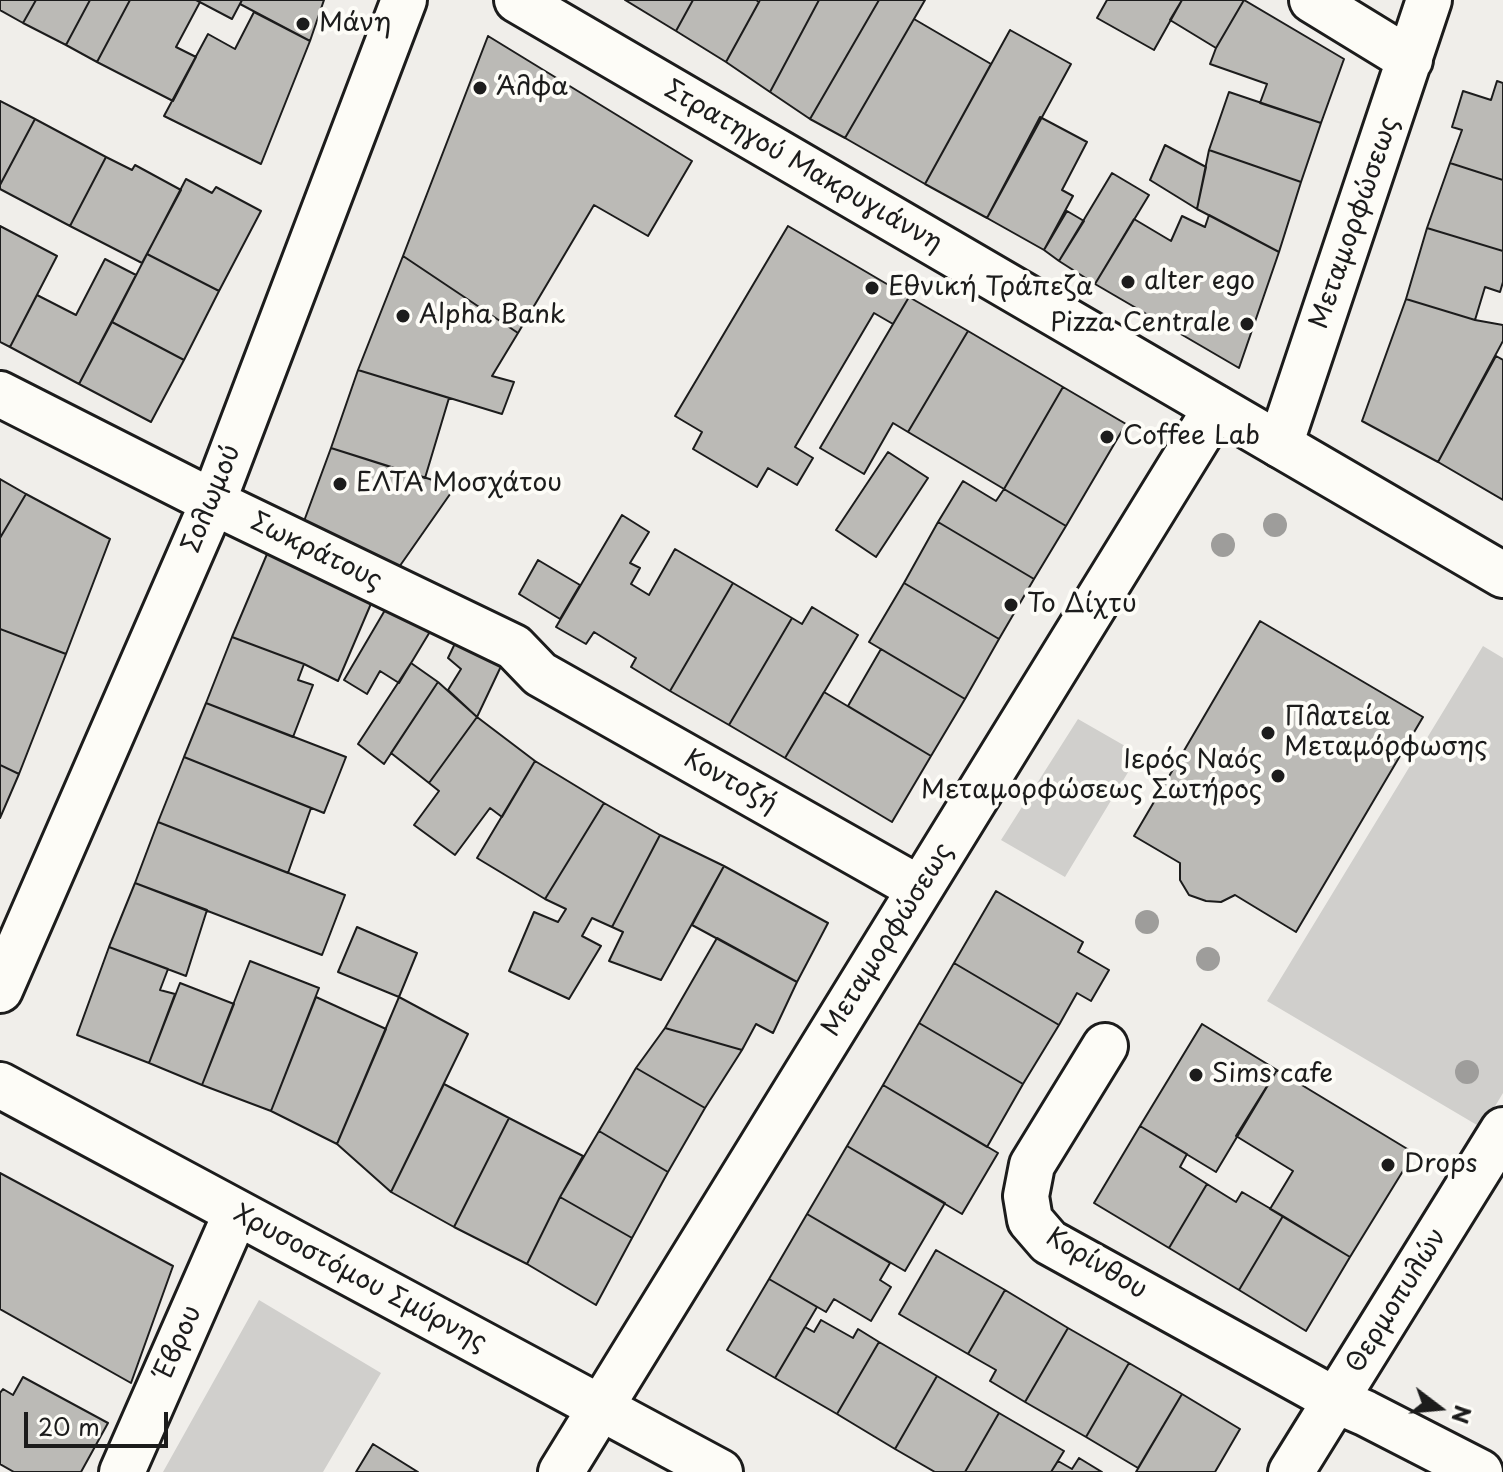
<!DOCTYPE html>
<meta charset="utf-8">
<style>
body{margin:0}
#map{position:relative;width:1503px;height:1472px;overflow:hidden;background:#f0eeea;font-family:"Playpen Sans",sans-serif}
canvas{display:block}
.north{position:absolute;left:1399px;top:1368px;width:80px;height:80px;-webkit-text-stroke:6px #fdfcf7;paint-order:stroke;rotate:106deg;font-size:22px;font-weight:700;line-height:32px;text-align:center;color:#1c1c1c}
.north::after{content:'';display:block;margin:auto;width:28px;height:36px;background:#1c1c1c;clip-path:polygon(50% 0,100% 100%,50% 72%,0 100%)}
.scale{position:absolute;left:24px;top:1412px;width:144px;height:36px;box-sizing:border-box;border:4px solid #1c1c1c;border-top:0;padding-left:10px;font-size:24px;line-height:28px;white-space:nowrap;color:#1c1c1c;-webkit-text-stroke:6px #fdfcf7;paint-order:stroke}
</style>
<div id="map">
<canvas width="1503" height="1472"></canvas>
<div class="north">N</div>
<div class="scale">20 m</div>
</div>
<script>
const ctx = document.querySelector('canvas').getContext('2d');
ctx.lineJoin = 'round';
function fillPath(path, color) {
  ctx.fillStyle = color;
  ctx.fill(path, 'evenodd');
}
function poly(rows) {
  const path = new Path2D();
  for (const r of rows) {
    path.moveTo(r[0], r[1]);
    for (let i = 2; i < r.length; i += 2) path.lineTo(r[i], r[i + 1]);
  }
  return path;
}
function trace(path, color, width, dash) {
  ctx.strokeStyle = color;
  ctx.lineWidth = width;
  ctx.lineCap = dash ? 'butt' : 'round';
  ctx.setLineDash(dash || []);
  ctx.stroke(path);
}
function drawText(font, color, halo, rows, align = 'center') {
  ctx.font = font + ' "Playpen Sans",sans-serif';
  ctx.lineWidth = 8;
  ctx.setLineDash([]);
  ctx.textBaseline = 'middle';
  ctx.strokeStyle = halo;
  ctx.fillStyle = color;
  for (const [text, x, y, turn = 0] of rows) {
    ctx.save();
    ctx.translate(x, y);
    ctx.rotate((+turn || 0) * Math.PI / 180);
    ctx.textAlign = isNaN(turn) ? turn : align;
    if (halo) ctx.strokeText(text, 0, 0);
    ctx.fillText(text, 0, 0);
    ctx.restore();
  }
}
fillPath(poly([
 [1483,646,1503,658,1503,1093,1482,1128,1267,1001],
 [1078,719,1139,754,1065,877,1001,840],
 [259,1300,381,1373,323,1472,163,1472]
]), '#d0cfcc');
const building = poly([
 [0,0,36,0,23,23,0,10,0,0],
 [36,0,90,0,66,45,23,23,36,0],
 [90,0,130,0,97,62,66,45,90,0],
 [130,0,196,0,200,2,176,47,196,57,173,101,97,62,130,0],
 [196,0,242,0,232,19,196,0],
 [242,0,324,0,310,41,240,4,242,0],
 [625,0,693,0,676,31,625,0],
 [693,0,756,0,759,2,726,62,676,31,693,0],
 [760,0,819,0,770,92,726,62,760,0],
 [819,0,879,0,810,119,770,92,819,0],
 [879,0,925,0,845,138,810,119,879,0],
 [1107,0,1182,0,1154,50,1097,18,1107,0],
 [1182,0,1244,0,1216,48,1170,20,1182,0],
 [1244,0,1344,59,1321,123,1260,103,1267,84,1210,64,1216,48,1244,0],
 [254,12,310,41,261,164,164,116,208,34,235,49,254,12],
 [914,19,991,64,925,184,845,138,914,19],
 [1010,30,1071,64,987,218,925,184,1010,30],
 [488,36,692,161,648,236,594,205,518,333,403,256,488,36],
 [1497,81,1503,83,1503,180,1450,163,1462,130,1452,127,1463,91,1491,100,1497,81],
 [1229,92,1321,123,1301,182,1209,150,1229,92],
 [0,101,35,119,0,185,0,101],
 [1040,117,1087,142,1062,190,1073,196,1044,250,987,218,1040,117],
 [35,119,106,157,70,226,0,189,0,185,35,119],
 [1165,145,1206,167,1197,209,1150,180,1165,145],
 [1209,150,1301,182,1279,252,1197,209,1209,150],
 [106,157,132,170,135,165,181,190,142,263,70,226,106,157],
 [1450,163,1503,180,1503,251,1427,228,1450,163],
 [1112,173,1149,195,1095,284,1059,261,1112,173],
 [186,179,212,193,216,187,261,211,219,291,147,254,186,179],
 [1067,211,1084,221,1059,261,1044,250,1067,211],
 [1209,215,1279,252,1239,368,1095,284,1134,219,1171,241,1182,216,1205,227,1209,215],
 [0,226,57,256,10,347,0,342,0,226],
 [788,226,909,297,893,324,874,313,795,447,813,458,797,485,768,468,757,487,693,449,702,432,675,416,788,226],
 [1427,228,1503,251,1503,282,1500,292,1485,287,1475,320,1406,299,1427,228],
 [147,254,219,291,184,360,112,322,147,254],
 [403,256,518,333,492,376,514,382,502,414,358,370,403,256],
 [105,259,136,275,79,384,10,347,37,295,76,315,105,259],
 [909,297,968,331,908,432,893,423,864,474,820,448,909,297],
 [1406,299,1475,320,1503,325,1503,341,1438,462,1362,421,1406,299],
 [112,322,184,360,151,422,79,384,112,322],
 [968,331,1063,387,1004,489,908,432,968,331],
 [1496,356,1503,360,1503,500,1438,462,1496,356],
 [358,370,449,398,425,478,331,448,358,370],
 [1063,387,1126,424,1066,526,1004,489,1063,387],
 [331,448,455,487,397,570,300,532,331,448],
 [888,452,928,478,876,557,836,530,888,452],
 [0,479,26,494,0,538,0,479],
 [963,481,996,501,1004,489,1066,526,1034,579,938,522,963,481],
 [26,494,110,539,66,654,0,629,0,538,26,494],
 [622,515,649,532,630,563,640,568,631,584,649,595,675,549,733,583,670,691,631,667,636,658,594,632,586,644,556,627,622,515],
 [938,522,1034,579,999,639,904,583,938,522],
 [270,547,376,592,338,681,304,664,232,637,270,547],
 [538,560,580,585,560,619,519,594,538,560],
 [733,583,792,618,729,725,670,691,733,583],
 [904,583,999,639,965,699,869,642,904,583],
 [388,605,431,630,399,683,380,671,367,694,344,680,388,605],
 [812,607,858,635,785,758,729,725,792,618,802,624,812,607],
 [1260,621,1423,717,1296,932,1235,895,1221,902,1206,901,1189,895,1180,880,1180,863,1134,836,1260,621],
 [0,629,66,654,19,774,0,765,0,629],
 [461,631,504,660,477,717,448,690,461,669,448,658,461,631],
 [232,637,304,664,298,680,313,685,293,737,206,703,232,637],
 [881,649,965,699,931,756,848,706,881,649],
 [411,663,438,682,384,764,358,744,411,663],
 [438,682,477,717,429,783,391,753,438,682],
 [824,692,931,756,892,822,785,758,824,692],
 [206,703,346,757,324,813,184,757,206,703],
 [477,717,535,761,502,817,490,808,455,855,414,825,439,791,429,783,477,717],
 [184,757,311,808,288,873,158,822,184,757],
 [535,761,604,803,545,899,477,858,535,761],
 [0,765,19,774,0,818,0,765],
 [604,803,660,835,612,927,592,918,582,936,601,946,569,999,509,971,534,912,558,922,566,909,545,899,604,803],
 [158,822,345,895,322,955,135,883,158,822],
 [660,835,724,866,661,980,609,961,623,932,612,927,660,835],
 [724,866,828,923,797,982,692,925,724,866],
 [135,883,207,910,186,976,109,947,135,883],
 [996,891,1083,942,1078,952,1109,970,1091,1001,1077,993,1059,1025,954,963,996,891],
 [357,927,417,953,399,997,338,972,357,927],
 [717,938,797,982,773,1033,756,1024,742,1050,665,1028,717,938],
 [109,947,168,969,160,990,175,994,149,1063,77,1035,109,947],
 [250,961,319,988,271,1111,202,1085,250,961],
 [954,963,1059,1025,1023,1084,919,1023,954,963],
 [180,983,234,1004,202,1085,149,1063,180,983],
 [316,997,386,1029,337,1144,271,1111,316,997],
 [399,997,468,1034,391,1192,337,1144,399,997],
 [919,1023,1023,1084,987,1147,883,1085,919,1023],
 [1202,1024,1277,1070,1216,1172,1140,1126,1202,1024],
 [665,1028,742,1050,705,1108,636,1068,665,1028],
 [636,1068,705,1108,668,1172,599,1131,636,1068],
 [1277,1070,1414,1153,1350,1257,1270,1209,1293,1171,1236,1136,1277,1070],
 [444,1084,509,1118,454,1227,391,1192,444,1084],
 [883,1085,998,1153,962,1214,847,1146,883,1085],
 [509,1118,583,1156,560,1197,527,1264,454,1227,509,1118],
 [1140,1126,1187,1154,1180,1167,1207,1184,1169,1248,1094,1203,1140,1126],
 [599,1131,668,1172,632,1238,560,1197,599,1131],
 [847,1146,945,1203,905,1271,807,1214,847,1146],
 [0,1173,173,1266,131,1383,0,1309,0,1173],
 [1207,1184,1236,1202,1242,1192,1283,1216,1239,1290,1169,1248,1207,1184],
 [560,1197,632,1238,596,1305,527,1264,560,1197],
 [807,1214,890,1263,880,1280,891,1287,871,1321,834,1299,826,1312,769,1279,807,1214],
 [1283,1216,1350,1257,1306,1331,1239,1290,1283,1216],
 [936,1250,1005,1290,968,1354,899,1314,936,1250],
 [769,1279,817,1307,775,1378,727,1350,769,1279],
 [1005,1290,1068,1328,1025,1402,990,1381,996,1370,968,1354,1005,1290],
 [821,1320,853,1338,858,1329,879,1342,837,1414,775,1378,805,1327,814,1332,821,1320],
 [1068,1328,1129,1363,1086,1437,1025,1402,1068,1328],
 [879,1342,937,1376,895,1449,837,1414,879,1342],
 [1129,1363,1182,1394,1138,1468,1086,1437,1129,1363],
 [937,1376,999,1413,965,1472,935,1472,895,1449,937,1376],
 [23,1377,108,1423,81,1472,14,1472,0,1464,0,1393,3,1389,13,1395,23,1377],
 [1182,1394,1240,1429,1215,1472,1136,1472,1182,1394],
 [999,1413,1064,1451,1051,1472,965,1472,999,1413],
 [373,1444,418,1472,356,1472,373,1444],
 [1079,1458,1102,1472,1051,1472,1058,1461,1072,1469,1079,1458]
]);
fillPath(building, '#bbbab6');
trace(building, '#1c1c1c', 2);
const minor = poly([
 [1312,0,1410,60],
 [0,394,213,502,514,647,540,674,920,889],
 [1280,445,1429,0],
 [0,990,213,502,404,0],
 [1105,1046,1032,1165,1026,1196,1030,1220,1049,1242,1335,1400,1365,1413,1480,1472],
 [122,1472,236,1213],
 [561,1472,1216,408],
 [1291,1472,1503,1130]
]);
const major = poly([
 [517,0,1503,575],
 [0,1085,720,1472]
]);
trace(minor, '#1c1c1c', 50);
trace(major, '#1c1c1c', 50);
trace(minor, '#fdfcf7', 44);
trace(major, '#fdfcf7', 44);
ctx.fillStyle = '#9e9d9b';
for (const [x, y] of [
 [1275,525],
 [1223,545],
 [1147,922],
 [1208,959],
 [1467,1072]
]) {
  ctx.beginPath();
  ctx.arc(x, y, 12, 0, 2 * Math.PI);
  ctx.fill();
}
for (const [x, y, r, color] of [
 [303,24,8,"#1c1c1c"],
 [480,88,8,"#1c1c1c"],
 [1128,282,8,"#1c1c1c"],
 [872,288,8,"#1c1c1c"],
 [403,316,8,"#1c1c1c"],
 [1247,324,8,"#1c1c1c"],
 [1107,437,8,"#1c1c1c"],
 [340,484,8,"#1c1c1c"],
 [1011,605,8,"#1c1c1c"],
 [1268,733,8,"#1c1c1c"],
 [1278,776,8,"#1c1c1c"],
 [1196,1075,8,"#1c1c1c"],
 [1388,1165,8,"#1c1c1c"]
]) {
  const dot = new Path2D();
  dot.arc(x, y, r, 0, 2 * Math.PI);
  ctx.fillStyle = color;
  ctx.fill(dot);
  trace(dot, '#fdfcf7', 3);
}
drawText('26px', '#1c1c1c', '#fdfcf7', [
 ["Μάνη",319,24],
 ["Άλφα",496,88],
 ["alter ego",1144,282],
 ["Εθνική Τράπεζα",888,288],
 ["Alpha Bank",419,316],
 ["Pizza Centrale",1231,324,"right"],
 ["Coffee Lab",1123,437],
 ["ΕΛΤΑ Μοσχάτου",356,484],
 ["Το Δίχτυ",1027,605],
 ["Πλατεία",1284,718],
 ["Μεταμόρφωσης",1284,748],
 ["Ιερός Ναός",1262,761,"right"],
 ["Μεταμορφώσεως Σωτήρος",1262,791,"right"],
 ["Sims cafe",1212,1075],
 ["Drops",1404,1165]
], 'left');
drawText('26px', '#1c1c1c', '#fdfcf7', [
 ["Στρατηγού Μακρυγιάννη",803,167,30],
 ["Μεταμορφώσεως",1355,223,-71],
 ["Σολωμού",212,499,-68],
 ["Σωκράτους",316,552,26],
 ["Κοντοζή",730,782,29],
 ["Μεταμορφώσεως",888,940,-58],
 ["Κορίνθου",1096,1264,31],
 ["Χρυσοστόμου Σμύρνης",360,1279,28],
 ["Θερμοπυλών",1397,1301,-58],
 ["Έβρου",179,1342,-66]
]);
</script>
